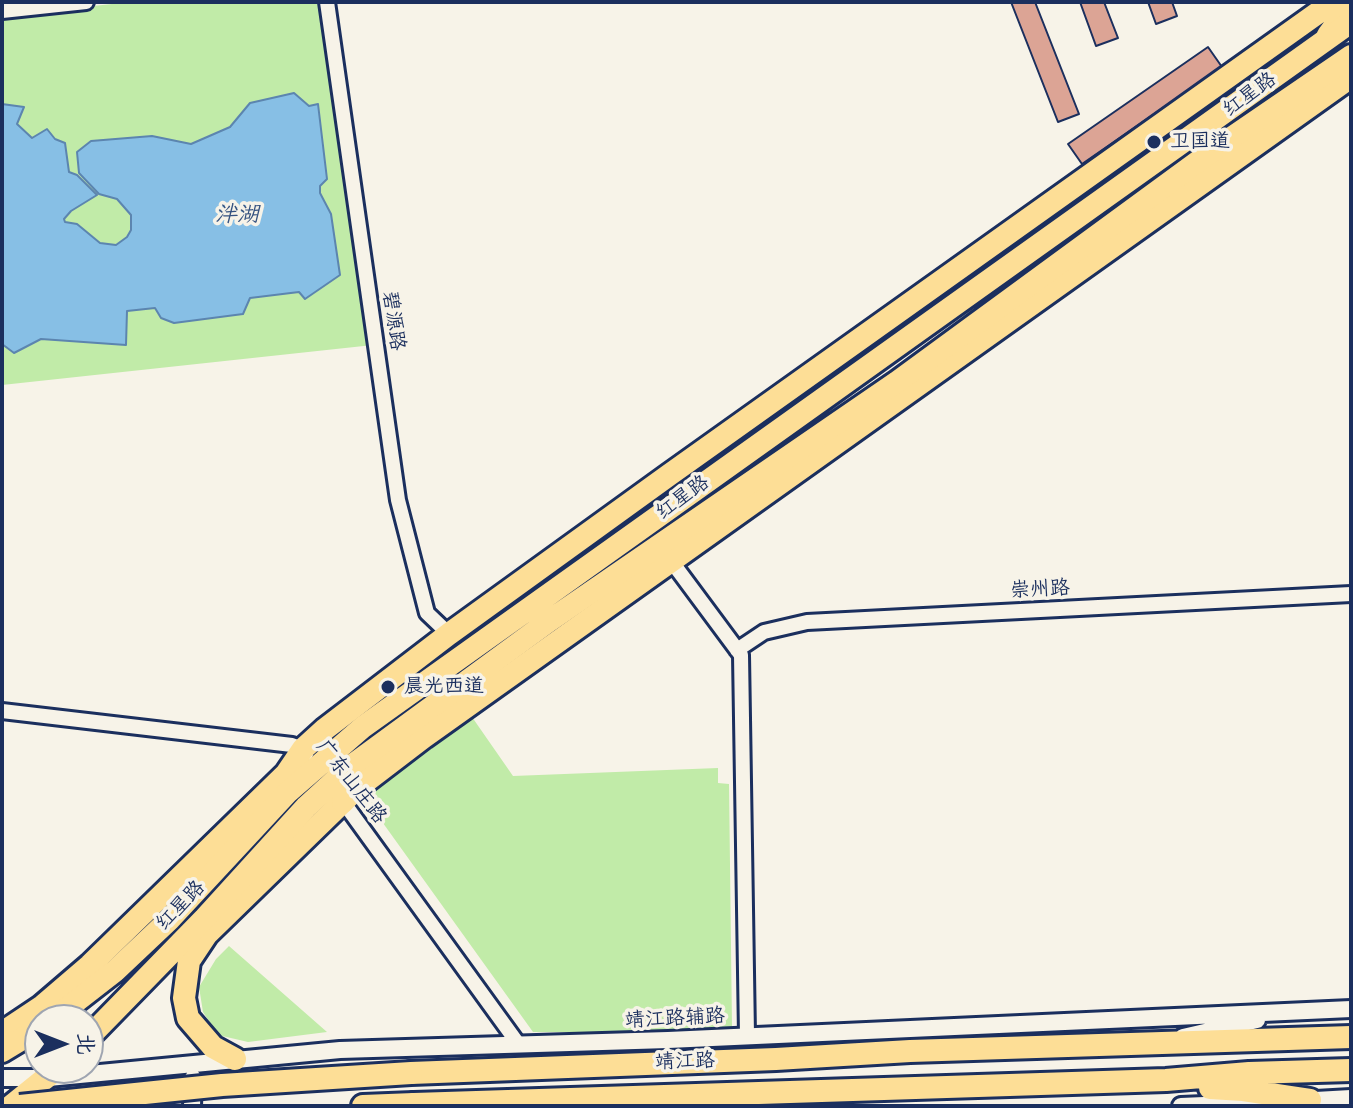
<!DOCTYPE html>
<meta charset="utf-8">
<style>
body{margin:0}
#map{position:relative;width:1353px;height:1108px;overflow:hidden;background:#f7f3e8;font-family:Pangolin,"LXGW WenKai TC",sans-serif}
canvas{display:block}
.frame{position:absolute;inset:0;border:4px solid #1b2f5e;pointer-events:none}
.north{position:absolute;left:24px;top:1004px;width:80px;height:80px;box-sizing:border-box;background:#f7f3e8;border:2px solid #9fa5b1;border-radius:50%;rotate:90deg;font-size:22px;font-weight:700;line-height:32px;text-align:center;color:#1b2f5e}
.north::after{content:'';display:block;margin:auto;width:28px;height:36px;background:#1b2f5e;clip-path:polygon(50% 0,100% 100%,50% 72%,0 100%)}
</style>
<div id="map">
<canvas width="1353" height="1108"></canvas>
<div class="frame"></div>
<div class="north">北</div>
</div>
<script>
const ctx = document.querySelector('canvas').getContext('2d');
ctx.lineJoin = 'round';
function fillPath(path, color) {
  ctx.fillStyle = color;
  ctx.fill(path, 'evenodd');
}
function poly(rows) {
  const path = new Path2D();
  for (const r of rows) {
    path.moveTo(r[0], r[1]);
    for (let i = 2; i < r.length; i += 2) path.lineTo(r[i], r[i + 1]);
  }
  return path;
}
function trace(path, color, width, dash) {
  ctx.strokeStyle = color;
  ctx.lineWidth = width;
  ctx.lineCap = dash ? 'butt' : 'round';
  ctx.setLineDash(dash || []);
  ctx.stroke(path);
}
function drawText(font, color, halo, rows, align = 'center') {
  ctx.font = font + ' Pangolin,"LXGW WenKai TC",sans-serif';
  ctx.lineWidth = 7;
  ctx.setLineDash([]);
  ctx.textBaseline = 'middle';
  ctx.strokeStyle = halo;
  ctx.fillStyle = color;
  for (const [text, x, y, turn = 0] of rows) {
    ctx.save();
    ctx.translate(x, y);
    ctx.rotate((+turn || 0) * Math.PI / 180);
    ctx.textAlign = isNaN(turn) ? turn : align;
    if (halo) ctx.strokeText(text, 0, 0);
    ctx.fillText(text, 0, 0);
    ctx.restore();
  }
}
fillPath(poly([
 [130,2,323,2,373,345,2,385,2,16],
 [472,717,513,776,718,768,718,783,729,784,732,1027,625,1032,533,1032,365,798],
 [229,946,327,1032,248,1042,218,1035,203,1012,199,987,216,959]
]), '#c1eba8');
const water = poly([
 [294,93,309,106,318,104,327,179,320,186,320,193,331,214,340,275,305,299,299,292,250,298,243,314,174,323,161,318,155,308,127,311,126,345,41,339,14,353,2,344,2,104,24,107,17,124,32,138,47,129,55,139,65,143,69,172,77,175,97,195,71,211,64,219,65,222,77,224,100,243,116,245,127,237,131,230,131,215,117,199,99,194,79,173,77,152,91,141,152,136,191,144,230,127,250,103,294,93]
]);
fillPath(water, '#87bfe5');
trace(water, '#5c85af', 2);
const building = poly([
 [1011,2,1035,2,1079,114,1058,122,1011,2],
 [1080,2,1104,2,1118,38,1096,46,1080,2],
 [1148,2,1172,2,1177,16,1156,24,1148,2],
 [1208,47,1222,67,1082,164,1068,144,1208,47]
]);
fillPath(building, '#dca495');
trace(building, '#1b2f5e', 2);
const minor = poly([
 [327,2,398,500,427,613,449,634],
 [2,11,86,2],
 [672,562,741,655,747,1035],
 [737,650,764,632,807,622,1351,594],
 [2,711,292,745,303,749,306,754],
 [339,796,519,1045]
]);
const tertiary = poly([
 [1183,1037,1257,1020],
 [2,1078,48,1078,340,1050,668,1040,1351,1009],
 [1298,1101,1351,1098],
 [192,1106,193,1078],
 [1181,1106,1275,1102]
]);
const primary = poly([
 [1328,35,1351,4],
 [2,1033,41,1007,90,965,286,774,303,749,325,729,449,634,669,475,1333,2],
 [235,1059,213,1047,188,1018,184,998,189,961,207,934,356,789,424,737,1351,77],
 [411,1073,776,1059,910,1051,1351,1037],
 [1210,1088,1243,1090,1310,1100],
 [414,1104,1166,1080,1249,1073,1351,1070]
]);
const trunk = poly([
 [343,802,351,766],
 [52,1020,115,971,169,920,287,793,363,727,1351,22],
 [88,1038,205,918,306,807,351,766,549,621,897,382,1215,149,1351,56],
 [2,1051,40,1028],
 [11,1106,58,1068],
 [363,1106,414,1104]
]);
trace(minor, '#1b2f5e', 20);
trace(tertiary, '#1b2f5e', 22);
trace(primary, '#1b2f5e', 28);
trace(trunk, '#1b2f5e', 28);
trace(minor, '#f7f3e8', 14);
trace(tertiary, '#f7f3e8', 16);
trace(primary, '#fdde96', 22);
trace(trunk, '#fdde96', 22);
const trunkBridge = poly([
 [20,1106,222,1085,411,1073]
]);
trace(trunkBridge, '#1b2f5e', 28, []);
trace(trunkBridge, '#fdde96', 22);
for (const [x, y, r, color] of [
 [1154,142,8,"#1b2f5e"],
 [388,687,8,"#1b2f5e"]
]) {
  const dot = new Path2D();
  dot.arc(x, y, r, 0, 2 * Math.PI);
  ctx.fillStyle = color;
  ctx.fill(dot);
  trace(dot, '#f7f3e8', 3);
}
drawText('20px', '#1b2f5e', '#f7f3e8', [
 ["红星路",1250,95,-36],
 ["碧源路",393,321,82],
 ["红星路",683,498,-36],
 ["崇州路",1040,590,-3],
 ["广东山庄路",351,782,52],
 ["红星路",181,906,-46],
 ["靖江路辅路",675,1019,-3],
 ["靖江路",685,1062,-2]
]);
drawText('20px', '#1b2f5e', '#f7f3e8', [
 ["卫国道",1170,142],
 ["晨光西道",404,687]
], 'left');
drawText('italic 22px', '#365380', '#f7f3e8', [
 ["泮湖",237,215]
]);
</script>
